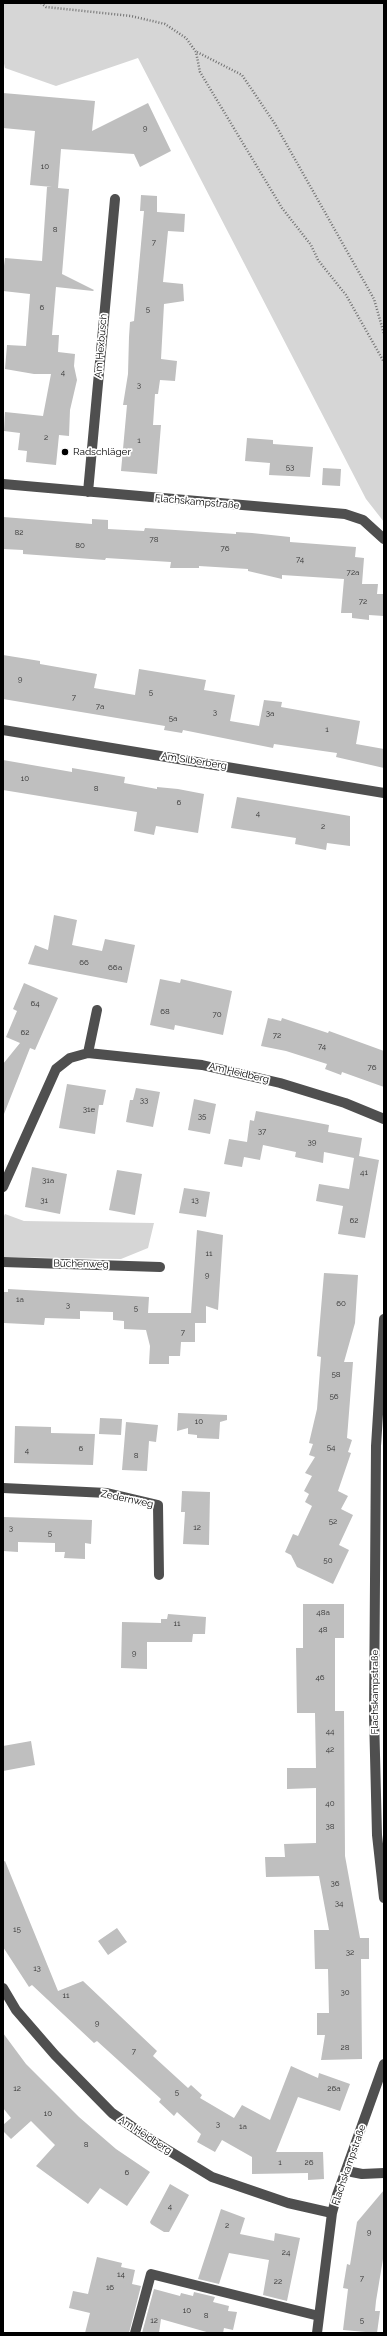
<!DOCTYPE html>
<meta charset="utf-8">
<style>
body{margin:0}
#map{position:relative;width:387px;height:2336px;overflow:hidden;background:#fff;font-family:Raleway,sans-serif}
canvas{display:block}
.frame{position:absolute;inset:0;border:4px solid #000;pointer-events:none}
</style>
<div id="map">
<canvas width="387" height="2336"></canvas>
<div class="frame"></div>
</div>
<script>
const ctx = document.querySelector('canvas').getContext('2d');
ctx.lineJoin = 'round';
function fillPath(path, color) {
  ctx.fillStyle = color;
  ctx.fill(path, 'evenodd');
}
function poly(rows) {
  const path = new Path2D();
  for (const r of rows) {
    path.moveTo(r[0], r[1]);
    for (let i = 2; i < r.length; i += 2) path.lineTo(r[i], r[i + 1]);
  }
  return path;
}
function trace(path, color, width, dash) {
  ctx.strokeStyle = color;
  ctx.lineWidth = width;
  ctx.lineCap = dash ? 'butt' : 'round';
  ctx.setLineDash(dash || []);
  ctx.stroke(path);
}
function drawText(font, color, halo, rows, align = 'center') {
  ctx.font = font + ' Raleway,sans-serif';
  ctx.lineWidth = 3.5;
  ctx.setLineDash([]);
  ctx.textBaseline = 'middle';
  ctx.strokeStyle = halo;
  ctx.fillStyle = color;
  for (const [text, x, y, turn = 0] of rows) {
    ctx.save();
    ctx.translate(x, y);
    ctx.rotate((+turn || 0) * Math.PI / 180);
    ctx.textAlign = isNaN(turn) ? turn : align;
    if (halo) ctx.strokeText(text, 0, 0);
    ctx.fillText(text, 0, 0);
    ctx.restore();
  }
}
fillPath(poly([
 [3,3,384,3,384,522,366,499,138,58,56,86,5,68,3,59],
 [5,1214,24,1221,154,1223,148,1248,121,1259,3,1257,3,1218]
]), '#d6d6d6');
fillPath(poly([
 [3,93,95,101,92,131,148,103,171,151,140,167,134,154,61,149,58,188,69,189,62,274,94,290,93,291,56,287,52,335,59,335,58,352,75,354,74,366,77,380,70,410,69,436,59,435,56,465,26,462,27,451,18,450,20,433,4,431,5,412,43,416,51,374,34,374,5,369,7,345,26,346,30,294,3,291,3,274,5,258,42,261,47,187,52,187,30,185,35,131,3,128],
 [141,195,157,196,157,212,185,214,184,232,168,231,163,282,183,284,184,301,164,304,161,359,177,361,175,381,160,380,158,394,155,394,153,425,161,425,157,474,121,471,127,405,123,405,128,374,129,337,130,322,134,321,144,211,140,211],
 [247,438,273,440,273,444,313,447,310,477,269,475,270,463,245,461],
 [323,468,341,469,340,486,322,485],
 [3,517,92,524,92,519,108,520,108,529,144,531,145,528,236,534,236,532,252,533,290,537,290,542,356,547,355,557,364,558,362,584,378,584,377,594,384,594,384,616,369,615,369,620,352,618,352,613,341,613,344,579,282,575,282,579,248,571,248,569,199,566,199,568,170,568,171,562,106,558,105,560,23,554,23,550,3,549],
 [3,655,40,661,40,664,97,674,94,688,135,695,139,669,206,680,204,690,235,695,230,721,259,726,264,700,282,702,281,707,360,721,356,744,384,749,384,768,336,757,337,753,274,744,273,748,183,730,182,733,164,730,165,726,3,699],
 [3,760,72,772,72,768,125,777,124,783,157,789,157,787,178,789,204,794,198,833,156,826,154,835,134,831,137,812,3,790],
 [237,797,350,816,350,846,327,843,326,850,295,844,296,838,231,828],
 [54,915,77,920,72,945,102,951,105,939,135,945,127,983,28,964,35,945,48,950],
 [160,979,180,983,181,979,232,991,223,1035,175,1025,174,1030,150,1025],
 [24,983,58,998,35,1050,30,1048,4,1114,3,1064,20,1043,6,1037,17,1011,13,1009],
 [268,1018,281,1021,282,1018,328,1033,329,1031,384,1051,384,1087,342,1072,341,1075,325,1069,327,1064,286,1051,261,1046],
 [67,1084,106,1090,103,1105,99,1105,95,1134,59,1128],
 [136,1088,160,1092,153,1127,126,1122,130,1100,133,1100],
 [194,1099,216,1104,210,1134,188,1130],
 [256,1111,329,1125,328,1132,362,1138,359,1156,379,1160,365,1238,338,1234,343,1206,316,1201,319,1184,349,1189,354,1158,324,1152,323,1163,295,1157,296,1152,263,1145,260,1160,244,1157,242,1167,224,1164,229,1139,247,1142,250,1120,254,1121],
 [32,1167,67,1174,60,1214,25,1207],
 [117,1170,142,1174,135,1215,109,1210],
 [184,1188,210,1192,206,1217,179,1213],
 [197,1230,223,1235,218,1310,206,1306,206,1323,195,1323,195,1342,181,1342,180,1356,169,1356,169,1364,149,1364,150,1346,146,1330,124,1329,124,1321,113,1320,113,1312,80,1311,80,1319,45,1318,44,1325,4,1323,3,1292,8,1292,8,1289,149,1297,148,1313,191,1313],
 [324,1273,358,1275,355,1323,344,1362,353,1362,347,1438,352,1440,348,1452,351,1453,338,1491,348,1496,341,1509,353,1515,339,1545,349,1550,333,1584,297,1567,291,1555,285,1552,293,1534,298,1536,312,1506,305,1502,309,1494,304,1491,312,1476,305,1473,315,1457,309,1455,313,1444,309,1443,317,1409,321,1357,317,1356],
 [178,1413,227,1415,227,1420,220,1422,219,1439,197,1438,197,1435,188,1434,188,1428,177,1431],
 [100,1418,122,1419,121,1435,99,1434],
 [126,1422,158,1425,156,1442,149,1441,147,1471,122,1470],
 [15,1426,51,1427,51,1433,95,1434,93,1465,14,1463],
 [182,1491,210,1492,209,1545,183,1544,185,1512,181,1512],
 [3,1517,92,1520,91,1544,85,1543,85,1559,64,1558,65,1552,55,1552,55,1543,18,1542,18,1552,3,1551],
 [303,1604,344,1604,344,1638,335,1638,335,1711,344,1711,345,1856,360,1938,369,1938,369,1959,361,1959,362,2059,321,2060,325,2035,317,2035,317,2013,329,2013,328,1969,315,1969,314,1930,329,1930,319,1876,266,1877,265,1857,285,1857,284,1844,316,1843,316,1788,287,1789,287,1768,316,1768,315,1713,297,1713,296,1648,303,1648],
 [168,1614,206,1617,205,1634,193,1634,192,1642,147,1642,147,1669,121,1668,122,1622,161,1623,161,1619,167,1619],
 [31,1741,35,1765,3,1771,3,1746],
 [5,1861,58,1991,83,1981,157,2051,153,2056,188,2088,191,2085,202,2095,200,2098,234,2118,242,2105,270,2120,291,2066,318,2078,319,2073,350,2084,340,2111,298,2097,276,2152,323,2152,324,2179,308,2180,308,2173,252,2174,252,2157,222,2140,215,2152,197,2142,201,2134,177,2112,174,2116,159,2102,161,2099,97,2041,94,2043,32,1985,29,1987,3,1947,3,1862],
 [117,1928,127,1942,108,1955,98,1941],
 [3,2033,26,2064,79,2117,116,2149,150,2172,127,2206,100,2188,88,2204,36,2166,55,2145,31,2121,11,2139,3,2131,3,2125,11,2118,3,2108],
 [170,2184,189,2195,169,2232,164,2232,151,2224,150,2222],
 [384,2190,384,2253,376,2301,375,2311,380,2311,377,2333,343,2330,348,2289,343,2288,347,2264,350,2265,357,2222],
 [221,2209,245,2218,240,2234,274,2241,275,2233,300,2238,287,2301,263,2295,269,2260,229,2253,219,2284,198,2279],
 [97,2257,122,2263,121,2267,135,2270,132,2284,141,2286,129,2333,85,2333,90,2313,69,2308,73,2291,88,2294],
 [154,2289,180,2296,181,2293,193,2296,194,2292,215,2297,213,2302,229,2306,228,2311,237,2312,233,2330,224,2328,223,2333,210,2333,161,2319,159,2333,142,2333]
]), '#bfbfbf');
trace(poly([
 [41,3,46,7,131,16,165,24,186,38,196,52,200,72,282,208,311,245,318,260,346,295,384,362],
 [197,52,242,75,275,124,374,299,384,334]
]), '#717171', 2.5, [1, 2]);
trace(poly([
 [3,484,345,514,363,520,384,539],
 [88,492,115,199],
 [3,730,384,793],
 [88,1053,97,1010],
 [3,1187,56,1069,70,1058,88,1053,202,1065,280,1083,345,1103,384,1119],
 [3,1262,160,1267],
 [384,1319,376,1446,374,1715,377,1835,384,1898],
 [3,1488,107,1493,158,1505,159,1575],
 [3,1988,16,2010,55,2055,112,2113,153,2141,212,2177,288,2203,332,2213],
 [347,2171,362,2174,384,2173],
 [135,2333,151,2274,319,2316],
 [317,2333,332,2213,337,2195,384,2064]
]), '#4f4f4f', 10);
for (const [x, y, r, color] of [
 [65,452,4,"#000"]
]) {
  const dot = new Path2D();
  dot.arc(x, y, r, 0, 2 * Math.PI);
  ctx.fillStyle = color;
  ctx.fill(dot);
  trace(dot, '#fff', 1.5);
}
drawText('8px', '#303030', null, [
 ["9",145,129],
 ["10",45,167],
 ["8",55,230],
 ["7",154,243],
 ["6",42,308],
 ["5",148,310],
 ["4",63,373],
 ["3",139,386],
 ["2",46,438],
 ["1",139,441],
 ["53",290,468],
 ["82",19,533],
 ["78",154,540],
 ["80",80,546],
 ["76",225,549],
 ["74",300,560],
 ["72a",353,573],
 ["72",363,602],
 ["9",20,680],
 ["5",151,693],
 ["7",74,698],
 ["7a",100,707],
 ["3",215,713],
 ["3a",270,714],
 ["5a",173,719],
 ["1",327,730],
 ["10",25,779],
 ["8",96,789],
 ["6",179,803],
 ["4",258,814],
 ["2",323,827],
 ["66",84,963],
 ["66a",115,968],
 ["64",35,1004],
 ["68",165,1012],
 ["70",217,1015],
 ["62",25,1033],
 ["72",277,1036],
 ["74",322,1047],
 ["76",372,1068],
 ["33",144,1101],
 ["31e",89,1110],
 ["35",202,1117],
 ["37",262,1132],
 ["39",312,1143],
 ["41",364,1173],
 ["31a",48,1181],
 ["31",44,1201],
 ["13",195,1201],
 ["62",354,1221],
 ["11",209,1254],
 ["9",207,1276],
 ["1a",20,1300],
 ["60",341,1304],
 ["3",68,1306],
 ["5",136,1309],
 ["7",183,1333],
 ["58",336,1375],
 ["56",334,1397],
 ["10",199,1422],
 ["54",331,1448],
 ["6",81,1449],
 ["4",27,1451],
 ["8",136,1456],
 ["52",333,1522],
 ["12",197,1528],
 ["3",11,1529],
 ["5",50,1534],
 ["50",328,1561],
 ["48a",323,1613],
 ["11",177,1624],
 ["48",323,1630],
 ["9",134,1654],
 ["46",320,1678],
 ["44",330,1732],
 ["42",330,1750],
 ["40",330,1804],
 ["38",330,1827],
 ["36",335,1884],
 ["34",339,1904],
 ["15",17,1930],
 ["32",350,1953],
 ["13",37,1969],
 ["30",345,1993],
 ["11",66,1996],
 ["9",97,2024],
 ["28",345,2048],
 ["7",134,2052],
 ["12",17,2089],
 ["26a",334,2089],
 ["5",177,2093],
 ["10",48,2114],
 ["3",218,2125],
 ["1a",243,2127],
 ["8",86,2145],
 ["1",280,2163],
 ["26",309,2163],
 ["6",127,2173],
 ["4",170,2207],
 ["2",227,2226],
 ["9",369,2233],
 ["24",286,2253],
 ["14",121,2275],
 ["7",362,2279],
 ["22",278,2282],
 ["16",110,2288],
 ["10",187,2311],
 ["8",206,2316],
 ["12",154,2321],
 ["5",362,2321]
]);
drawText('10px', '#000', '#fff', [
 ["Am Hexbusch",101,346,-85],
 ["Flachskampstraße",197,502,5],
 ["Am Silberberg",194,761,9],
 ["Am Heidberg",239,1073,13],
 ["Buchenweg",81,1264,1],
 ["Zedernweg",127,1499,12],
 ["Flachskampstraße",375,1692,-90],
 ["Am Heidberg",145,2135,33],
 ["Flachskampstraße",349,2165,-71]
]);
drawText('10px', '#000', '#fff', [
 ["Radschläger",73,452]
], 'left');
</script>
